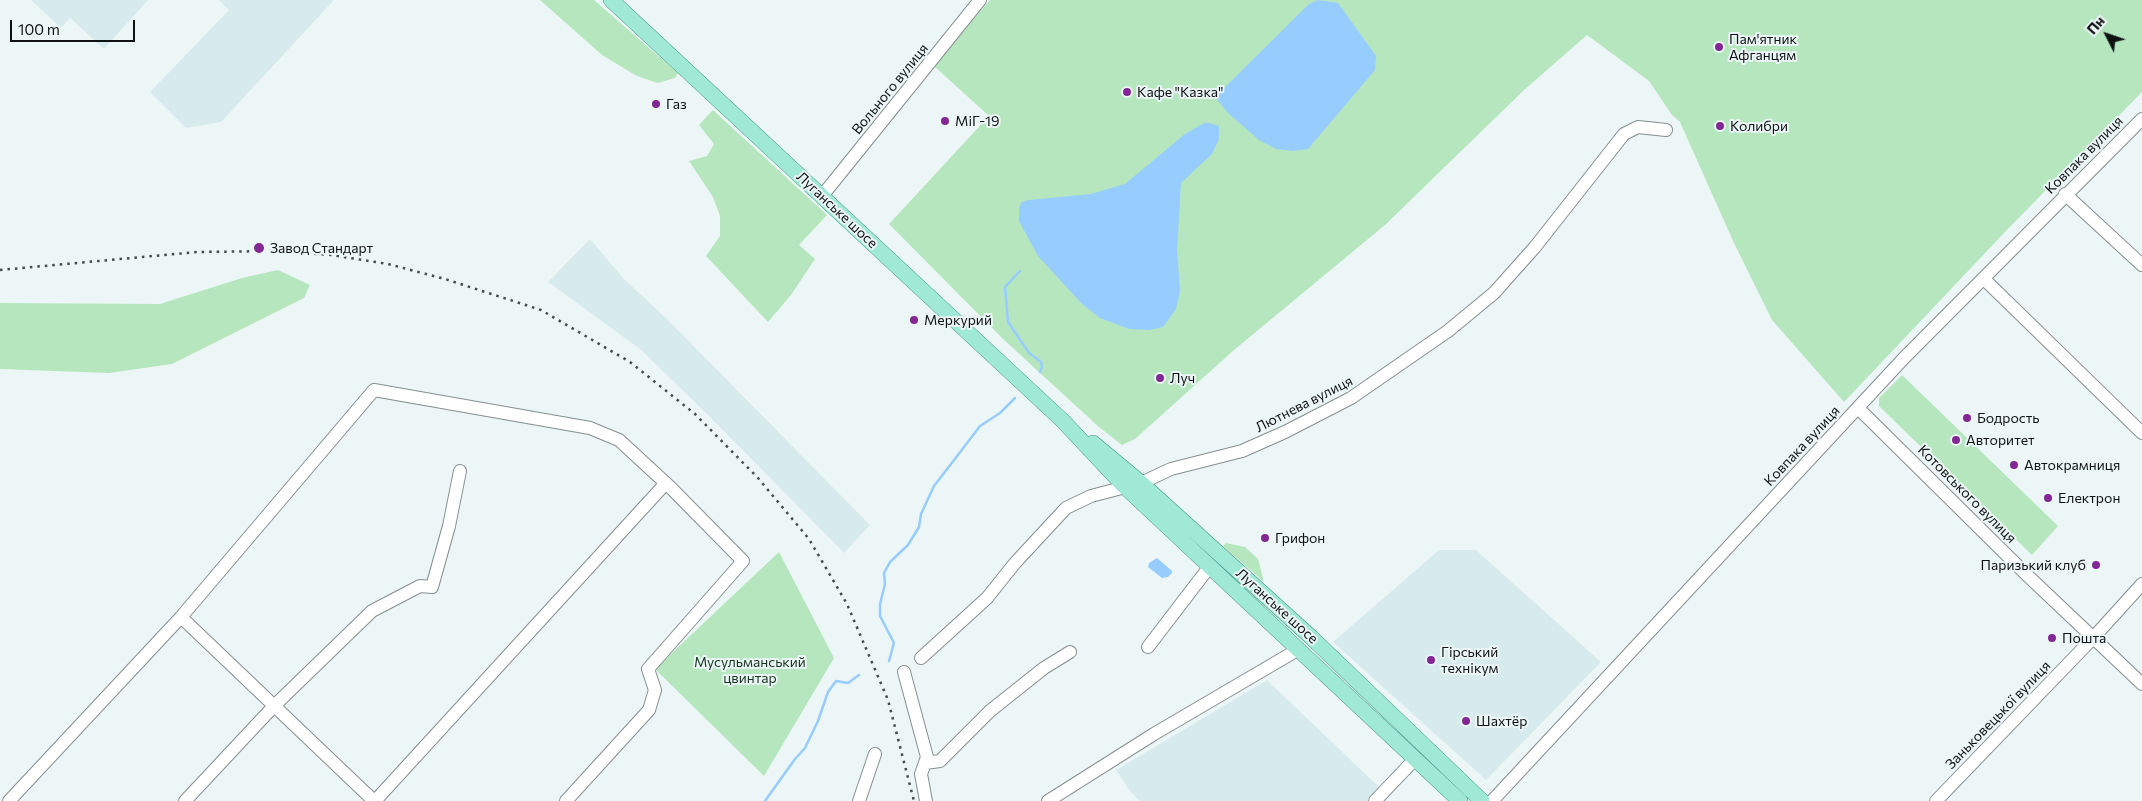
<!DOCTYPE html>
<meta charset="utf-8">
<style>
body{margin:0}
#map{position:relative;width:2142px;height:801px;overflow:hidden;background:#ecf6f7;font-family:Commissioner,sans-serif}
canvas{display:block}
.north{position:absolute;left:2082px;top:10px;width:50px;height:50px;-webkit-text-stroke:4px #ecf6f7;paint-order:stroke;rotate:311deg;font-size:14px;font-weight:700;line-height:20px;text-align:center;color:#0f1212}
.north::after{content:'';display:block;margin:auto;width:18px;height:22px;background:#0f1212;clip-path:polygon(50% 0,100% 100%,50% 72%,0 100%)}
.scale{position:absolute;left:10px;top:20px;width:125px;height:22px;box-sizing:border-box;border:2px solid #0f1212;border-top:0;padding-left:6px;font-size:15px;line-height:18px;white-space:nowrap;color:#0f1212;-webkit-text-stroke:4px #ecf6f7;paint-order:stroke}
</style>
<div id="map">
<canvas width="2142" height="801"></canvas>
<div class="north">Пн</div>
<div class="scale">100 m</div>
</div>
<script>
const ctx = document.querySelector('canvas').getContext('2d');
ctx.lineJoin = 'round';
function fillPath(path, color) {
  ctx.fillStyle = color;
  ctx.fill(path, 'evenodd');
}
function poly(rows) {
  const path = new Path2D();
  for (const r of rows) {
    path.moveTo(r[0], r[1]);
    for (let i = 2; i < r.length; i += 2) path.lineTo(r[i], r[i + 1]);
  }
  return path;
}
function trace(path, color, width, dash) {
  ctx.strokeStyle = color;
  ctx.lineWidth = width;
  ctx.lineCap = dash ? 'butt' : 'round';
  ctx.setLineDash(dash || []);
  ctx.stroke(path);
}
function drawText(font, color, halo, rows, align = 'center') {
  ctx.font = font + ' Commissioner,sans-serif';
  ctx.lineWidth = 4;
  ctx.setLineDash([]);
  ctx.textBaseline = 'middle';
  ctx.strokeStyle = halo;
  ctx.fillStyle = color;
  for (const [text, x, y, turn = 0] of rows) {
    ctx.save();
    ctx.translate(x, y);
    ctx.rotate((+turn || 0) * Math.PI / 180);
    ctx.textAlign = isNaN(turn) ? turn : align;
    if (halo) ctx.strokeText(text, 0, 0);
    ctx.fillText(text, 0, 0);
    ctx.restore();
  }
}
fillPath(poly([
 [31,0,148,0,104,49,70,18,61,28],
 [219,0,334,0,221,122,186,128,150,92,229,10],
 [590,239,624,279,667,319,870,525,844,553,707,414,640,349,548,282],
 [1439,550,1476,550,1601,662,1486,780,1333,642],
 [1267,680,1380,788,1367,801,1140,801,1129,790,1116,770]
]), '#d8ebec');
fillPath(poly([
 [540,0,594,0,678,73,675,78,658,83,637,76,602,55],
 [990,0,2142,0,2142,92,2004,233,1844,402,1772,320,1734,243,1680,122,1672,115,1649,81,1587,35,1523,91,1385,225,1234,350,1135,439,1122,445,1099,427,1003,339,889,224,989,116,934,66],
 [713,110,827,215,799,245,815,259,791,295,768,322,706,256,720,236,720,216,713,197,689,161,707,156,714,144,699,125],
 [278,270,310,285,304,298,172,364,109,373,0,369,0,303,160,304,242,278],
 [1902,375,2058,526,2032,555,1879,406,1879,398],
 [1226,543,1245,547,1258,559,1264,582,1223,546],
 [779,552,834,658,764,776,655,669]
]), '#b6e6be');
fillPath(poly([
 [1318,0,1338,3,1376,56,1375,70,1308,149,1293,151,1276,149,1259,140,1228,113,1215,97,1309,4],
 [1206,122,1219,126,1219,139,1212,154,1181,183,1177,250,1180,291,1176,309,1163,327,1149,330,1129,329,1100,318,1082,304,1038,256,1019,221,1019,207,1022,202,1029,200,1091,194,1125,184,1185,134],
 [1157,558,1172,571,1172,573,1168,577,1162,578,1148,567,1149,563]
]), '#97ccff');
trace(poly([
 [1020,271,1005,287,1008,322,1029,353,1041,362,1042,367,1040,372],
 [889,661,894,643,880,616,880,604,885,584,884,573,890,562,908,545,919,527,921,514,934,486,961,451,980,426,1000,413,1015,398],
 [765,801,795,759,805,748,818,721,828,692,836,681,848,683,859,675]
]), '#97ccff', 2.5);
const minor = poly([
 [2065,194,2142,265],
 [822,196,980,0],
 [1984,279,2142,433],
 [1858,408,2028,576,2142,684],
 [181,617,374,801],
 [1148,647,1210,566],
 [921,658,987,598,1015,563,1066,508,1091,496,1141,483,1171,469,1242,451,1285,432,1351,398,1448,331,1494,293,1535,247,1624,134,1638,127,1666,130],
 [904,672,927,757,921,774,926,801],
 [925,763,940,761,990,711,1044,668,1070,652],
 [9,801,181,617,374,390,590,428,619,440,670,487,743,561,648,669,655,690,649,710,566,801],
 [185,801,274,706,372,611,420,586,432,587,449,526,460,471],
 [375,801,666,483],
 [859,801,875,754],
 [1048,801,1154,734,1299,649],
 [1375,801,1415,759],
 [1492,801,1904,358,2142,119],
 [1936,801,2094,637,2142,584]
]);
const major = poly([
 [611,0,1063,421,1124,486,1460,801],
 [1093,443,1141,483,1312,638,1482,801]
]);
trace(minor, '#868f8f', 14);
trace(major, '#439480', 16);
trace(minor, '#fff', 12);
trace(major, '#9fe9d6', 15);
trace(poly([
 [0,270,197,252,277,251,331,255,388,264,445,279,541,310,630,362,695,414,758,478,809,539,847,604,888,700,914,801]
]), '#444949', 2.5, [2.5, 5]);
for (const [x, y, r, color] of [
 [1719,47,5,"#822794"],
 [1127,92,5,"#822794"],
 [656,104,5,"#822794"],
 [945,121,5,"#822794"],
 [1720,126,5,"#822794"],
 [259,248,6,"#822794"],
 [914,320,5,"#822794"],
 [1160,378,5,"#822794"],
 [1967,418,5,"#822794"],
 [1956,440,5,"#822794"],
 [2014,465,5,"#822794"],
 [2048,498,5,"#822794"],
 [1265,538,5,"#822794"],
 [2096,565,5,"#822794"],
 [2052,638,5,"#822794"],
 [1431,660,5,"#822794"],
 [1466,721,5,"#822794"]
]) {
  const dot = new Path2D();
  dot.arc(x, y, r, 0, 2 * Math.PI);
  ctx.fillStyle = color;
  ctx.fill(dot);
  trace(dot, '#ecf6f7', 2);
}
drawText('14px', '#0f1212', '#ecf6f7', [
 ["Пам'ятник",1729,39],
 ["Афганцям",1729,55],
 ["Кафе \"Казка\"",1137,92],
 ["Газ",666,104],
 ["МіГ-19",955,121],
 ["Колибри",1730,126],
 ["Завод Стандарт",270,248],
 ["Меркурий",924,320],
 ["Луч",1170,378],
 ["Бодрость",1977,418],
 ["Авторитет",1966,440],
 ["Автокрамниця",2024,465],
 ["Електрон",2058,498],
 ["Грифон",1275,538],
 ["Паризький клуб",2086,565,"right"],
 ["Пошта",2062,638],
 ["Гірський",1441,652],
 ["технікум",1441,668],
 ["Шахтёр",1476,721]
], 'left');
drawText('14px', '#0f1212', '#ecf6f7', [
 ["Вольного вулиця",890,89,-51],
 ["Ковпака вулиця",2084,155,-45],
 ["Луганське шосе",837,210,43],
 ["Лютнева вулиця",1304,404,-27],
 ["Ковпака вулиця",1802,446,-47],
 ["Котовського вулиця",1967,494,45],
 ["Луганське шосе",1277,606,42],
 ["Заньковецької вулиця",1998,715,-46]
]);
drawText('14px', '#15351d', '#ecf6f7', [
 ["Мусульманський",750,662],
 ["цвинтар",750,678]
]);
</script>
